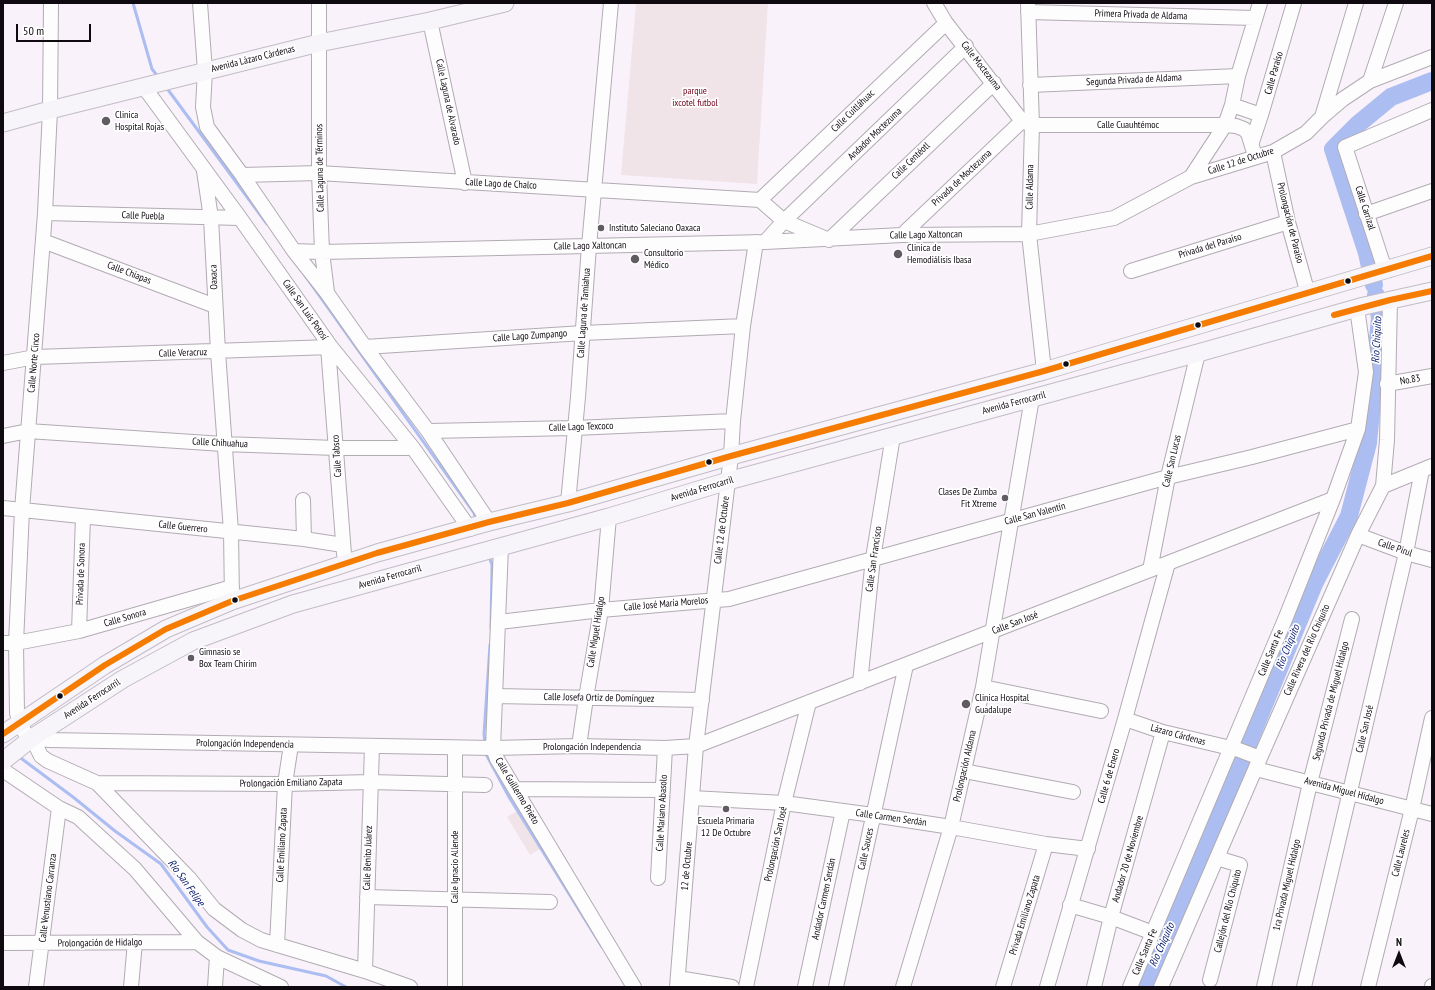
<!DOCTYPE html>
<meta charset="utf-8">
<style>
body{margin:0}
#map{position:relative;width:1435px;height:990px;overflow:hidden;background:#faf2fb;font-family:"PT Sans Narrow",sans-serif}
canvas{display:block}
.frame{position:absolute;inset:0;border:4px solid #0f0910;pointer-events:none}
.north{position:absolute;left:1379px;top:934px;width:40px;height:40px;-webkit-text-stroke:3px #fff;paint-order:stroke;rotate:0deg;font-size:11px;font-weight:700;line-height:16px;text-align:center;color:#0f0910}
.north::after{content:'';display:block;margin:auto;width:14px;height:18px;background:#0f0910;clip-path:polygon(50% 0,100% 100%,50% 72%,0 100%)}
.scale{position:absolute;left:16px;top:24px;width:75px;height:18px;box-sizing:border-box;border:2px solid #0f0910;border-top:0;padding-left:5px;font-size:12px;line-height:14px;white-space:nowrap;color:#0f0910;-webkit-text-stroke:3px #fff;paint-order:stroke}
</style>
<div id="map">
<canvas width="1435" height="990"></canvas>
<div class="frame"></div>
<div class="north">N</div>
<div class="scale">50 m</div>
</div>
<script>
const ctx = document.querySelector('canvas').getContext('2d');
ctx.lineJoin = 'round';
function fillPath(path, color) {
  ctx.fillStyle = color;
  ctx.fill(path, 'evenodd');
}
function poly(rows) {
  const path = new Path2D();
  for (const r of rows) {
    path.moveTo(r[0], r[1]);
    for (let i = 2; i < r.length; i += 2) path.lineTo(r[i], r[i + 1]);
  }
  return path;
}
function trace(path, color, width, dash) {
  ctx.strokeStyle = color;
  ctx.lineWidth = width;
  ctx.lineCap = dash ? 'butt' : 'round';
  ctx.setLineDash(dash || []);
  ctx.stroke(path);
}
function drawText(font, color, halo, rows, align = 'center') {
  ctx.font = font + ' "PT Sans Narrow",sans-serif';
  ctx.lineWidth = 3.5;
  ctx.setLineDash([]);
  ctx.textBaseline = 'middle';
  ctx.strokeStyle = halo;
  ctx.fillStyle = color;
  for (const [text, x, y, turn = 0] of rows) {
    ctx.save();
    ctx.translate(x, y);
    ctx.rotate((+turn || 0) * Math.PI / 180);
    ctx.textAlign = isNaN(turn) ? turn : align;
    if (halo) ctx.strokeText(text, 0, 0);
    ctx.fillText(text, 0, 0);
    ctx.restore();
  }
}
fillPath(poly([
 [636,3,768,3,757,184,621,175],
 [523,807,547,845,530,855,507,817]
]), '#f1e4e8');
trace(poly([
 [133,3,152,69,159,78],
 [166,87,267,224],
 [306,277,474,513,476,520],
 [489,556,492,565,491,628],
 [485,744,484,734,490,645],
 [485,751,486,754,509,797,602,947],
 [18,756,73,797,115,831,161,864,207,927,228,950,259,961,326,976,346,987]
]), '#acbef1', 3);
trace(poly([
 [1374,285,1367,253,1333,149,1357,125,1391,97,1432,81],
 [1144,987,1207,843,1314,584,1349,516,1368,443,1380,318,1376,295]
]), '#acbef1', 18);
const minor = poly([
 [51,3,50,110,45,213,22,510,16,643,17,713,20,723,25,733,32,738,49,740,493,748,579,746,665,748,696,746,1333,499],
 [200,3,205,71,203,107,207,127,242,175,294,251,327,293,365,347,428,431,489,522],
 [319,3,319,173,322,252,327,292],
 [934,3,946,23,1022,121,1032,125,1225,125,1236,126,1244,129,1248,133,1255,156],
 [1028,3,1032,125,1029,234,1044,371],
 [1028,12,1255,18],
 [430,21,465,183],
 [1370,81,1396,3],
 [1030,85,1238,76],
 [144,87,240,218,331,347,413,448,470,529],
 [1232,105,1261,115],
 [1322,117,1356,3],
 [1252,142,1261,115,1294,3],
 [1273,152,1288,222,1308,294],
 [204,171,211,218,218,352,231,531,232,601],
 [242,175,319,173,760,200],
 [1191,177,1273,152,1306,133,1322,117,1343,99,1370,81,1432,57],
 [760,200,784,221,829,240,994,83],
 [760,200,946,23],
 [45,213,240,218],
 [1366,214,1432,191],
 [902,235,1022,121],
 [43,241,215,306],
 [765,242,784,221,966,46],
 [294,251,322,252,765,242,902,235,1029,234,1114,218,1191,177,1225,125,1232,105,1238,76,1260,3],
 [1385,270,1345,147,1432,110],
 [1131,271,1288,222],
 [328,347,344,554],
 [365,347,583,333,743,326],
 [3,363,35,357,331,347],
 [1387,384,1432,376],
 [428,431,575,428,733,421],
 [3,436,28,431,223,444,336,448,413,448],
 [1383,486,1432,466],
 [303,500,304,539],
 [568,503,578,397,589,246,611,3],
 [3,508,304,539,343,545],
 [1358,535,1406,553,1432,560],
 [501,546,493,748,497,759,634,987],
 [1150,570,1168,477,1198,353],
 [499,622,601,610,729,599,1168,477,1252,457,1358,429],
 [79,631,83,517],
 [3,643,16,643,79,631,232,587],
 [860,683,873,558,893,436],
 [983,687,1101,711],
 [495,696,702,700],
 [1125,719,1163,732,1239,750,1260,758],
 [32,738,41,756,48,761,97,783,189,878,214,909,242,930,261,940,365,971,410,987],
 [579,746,586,698,601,610,609,517],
 [455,748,455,987],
 [1256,769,1432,814],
 [3,770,59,808,78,817,135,869,197,942,217,957,281,987],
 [964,771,1073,792],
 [97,783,285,784,371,782,485,785],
 [515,789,663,790],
 [692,798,784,803,873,815,951,827,1046,844,1088,849],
 [658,878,665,748],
 [367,897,550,902],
 [1070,905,1111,917,1153,933],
 [3,943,197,942],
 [277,945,285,784,291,745],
 [365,971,372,746],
 [678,978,732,987],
 [1210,980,1240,865,1217,858],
 [36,987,59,808],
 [131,987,135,942],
 [215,987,217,957],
 [677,987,696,746,731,456,733,421,743,326,756,242],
 [746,987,784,803,809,702],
 [805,987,843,811],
 [836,987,906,665],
 [903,987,951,827,983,687,1032,398],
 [1003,987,1046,844],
 [1047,987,1125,719,1168,563],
 [1094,987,1111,917,1163,732],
 [1130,987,1286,617,1333,499,1358,429,1366,372,1357,308],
 [1161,987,1260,758,1358,535,1383,486,1387,440,1390,300],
 [1264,987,1310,783,1352,619],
 [1304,987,1406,553,1422,470],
 [1368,987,1412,809,1432,718],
 [1432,987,1432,986]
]);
const major = poly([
 [3,123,50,110,319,43,430,21,505,3],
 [3,734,105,665,166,629,232,601,377,553,489,522,568,503,731,456,1044,371,1432,256],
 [3,761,32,738,123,679,193,641,293,604,609,517,728,481,1198,353,1364,306,1432,291]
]);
trace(minor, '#b1abb2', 16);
trace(major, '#c1bcc6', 19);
trace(minor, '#fefdfe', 14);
trace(major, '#f7f5f9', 17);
trace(poly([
 [1334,315,1390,300,1432,291],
 [3,734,105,665,166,629,232,601,377,553,489,522,568,503,731,456,1044,371,1432,256]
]), '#f57c00', 6);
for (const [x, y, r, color] of [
 [106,121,5,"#615b62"],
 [601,228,4,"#615b62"],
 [898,254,5,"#615b62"],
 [635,259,5,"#615b62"],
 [1348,281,3.5,"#0f0910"],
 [1198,325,3.5,"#0f0910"],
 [1066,364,3.5,"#0f0910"],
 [709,462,3.5,"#0f0910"],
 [1005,498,4,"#615b62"],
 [235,600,3.5,"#0f0910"],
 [191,658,4,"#615b62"],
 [60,696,3.5,"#0f0910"],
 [966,704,5,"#615b62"],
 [726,809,4,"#615b62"]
]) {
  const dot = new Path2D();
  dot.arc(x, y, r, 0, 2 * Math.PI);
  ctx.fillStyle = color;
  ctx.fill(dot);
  trace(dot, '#fff', 1.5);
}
drawText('10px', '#0f0910', '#fff', [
 ["Primera Privada de Aldama",1141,15,2],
 ["Avenida Lázaro Cárdenas",253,59,-14],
 ["Calle Moctezuma",981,66,52],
 ["Calle Paraíso",1274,73,-74],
 ["Segunda Privada de Aldama",1134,80,-3],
 ["Calle Laguna de Alvarado",448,102,78],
 ["Calle Cuitláhuac",853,111,-44],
 ["Calle Cuauhtémoc",1128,125],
 ["Andador Moctezuma",875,134,-44],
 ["Calle Centéotl",911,161,-44],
 ["Calle 12 de Octubre",1241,161,-18],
 ["Calle Laguna de Términos",320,168,-91],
 ["Privada de Moctezuma",962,178,-43],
 ["Calle Lago de Chalco",501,184,3],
 ["Calle Aldama",1030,187,-89],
 ["Calle Carrizal",1365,208,72],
 ["Calle Puebla",143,216,2],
 ["Prolongación de Paraíso",1290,223,76],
 ["Calle Lago Xaltoncan",926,235,-1],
 ["Calle Lago Xaltoncan",590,246,-1],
 ["Privada del Paraíso",1210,246,-17],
 ["Calle Chiapas",129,273,21],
 ["Oaxaca",214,277,-92],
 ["Calle San Luis Potosí",305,310,55],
 ["Calle Laguna de Tamiahua",584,313,-86],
 ["Calle Lago Zumpango",530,336,-4],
 ["Calle Veracruz",183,353,-2],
 ["Calle Norte Cinco",34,363,-85],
 ["No.83",1410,380,-10],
 ["Avenida Ferrocarril",1014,403,-15],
 ["Calle Lago Texcoco",581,427,-2],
 ["Calle Chihuahua",220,443,3],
 ["Calle Tabsco",337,456,-94],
 ["Calle San Lucas",1172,461,-77],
 ["Avenida Ferrocarril",702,489,-17],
 ["Calle San Valentín",1035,514,-15],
 ["Calle Guerrero",183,527,6],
 ["Calle 12 de Octubre",722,530,-83],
 ["Calle Pirul",1395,548,19],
 ["Calle San Francisco",874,559,-82],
 ["Privada de Sonora",81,574,-88],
 ["Avenida Ferrocarril",390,577,-16],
 ["Calle José María Morelos",666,604,-5],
 ["Calle Sonora",125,618,-16],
 ["Calle San José",1015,623,-21],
 ["Calle Miguel Hidalgo",596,632,-81],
 ["Calle Rivera del Río Chiquito",1307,650,-66],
 ["Calle Santa Fe",1271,653,-67],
 ["Calle Josefa Ortiz de Domínguez",599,698,1],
 ["Avenida Ferrocarril",92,699,-33],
 ["Segunda Privada de Miguel Hidalgo",1331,701,-76],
 ["Calle San José",1365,729,-77],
 ["Lázaro Cárdenas",1178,735,15],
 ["Prolongación Independencia",245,744,1],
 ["Prolongación Independencia",592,747],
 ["Prolongación Aldama",965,766,-77],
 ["Calle 6 de Enero",1109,776,-74],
 ["Prolongación Emiliano Zapata",291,783,-1],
 ["Calle Guillermo Prieto",517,791,59],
 ["Avenida Miguel Hidalgo",1344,791,15],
 ["Calle Mariano Abasolo",662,813,-87],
 ["Calle Carmen Serdán",891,818,8],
 ["Prolongación San José",776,844,-78],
 ["Calle Emiliano Zapata",282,845,-87],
 ["Calle Sauces",866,849,-78],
 ["Calle Laureles",1401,853,-76],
 ["Calle Benito Juárez",368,858,-88],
 ["Andador 20 de Noviembre",1128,859,-74],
 ["12 de Octubre",687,866,-85],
 ["Calle Ignacio Allende",455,867,-90],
 ["1ra Privada Miguel Hidalgo",1287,885,-77],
 ["Calle Venustiano Carranza",48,898,-83],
 ["Andador Carmen Serdán",824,899,-78],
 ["Callejón del Río Chiquito",1228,911,-76],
 ["Privada Emiliano Zapata",1025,915,-73],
 ["Prolongación de Hidalgo",100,943,-1],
 ["Calle Santa Fe",1145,952,-67]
]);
drawText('10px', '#71031b', '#fff', [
 ["parque",695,91],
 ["ixcotel futbol",695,103]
]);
drawText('10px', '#0f0910', '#fff', [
 ["Clinica",115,115],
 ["Hospital Rojas",115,127],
 ["Instituto Saleciano Oaxaca",609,228],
 ["Clinica de",907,248],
 ["Hemodiálisis Ibasa",907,260],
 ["Consultorio",644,253],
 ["Médico",644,265],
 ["Clases De Zumba",997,492,"right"],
 ["Fit Xtreme",997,504,"right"],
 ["Gimnasio se",199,652],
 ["Box Team Chirim",199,664],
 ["Clinica Hospital",975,698],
 ["Guadalupe",975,710],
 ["Escuela Primaria",726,821,"center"],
 ["12 De Octubre",726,833,"center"]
], 'left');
drawText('italic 11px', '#102271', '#fff', [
 ["Rio Chiquito",1377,340,-87],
 ["Rio Chiquito",1288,647,-68],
 ["Río San Felipe",186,883,54],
 ["Rio Chiquito",1162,945,-66]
]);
</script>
